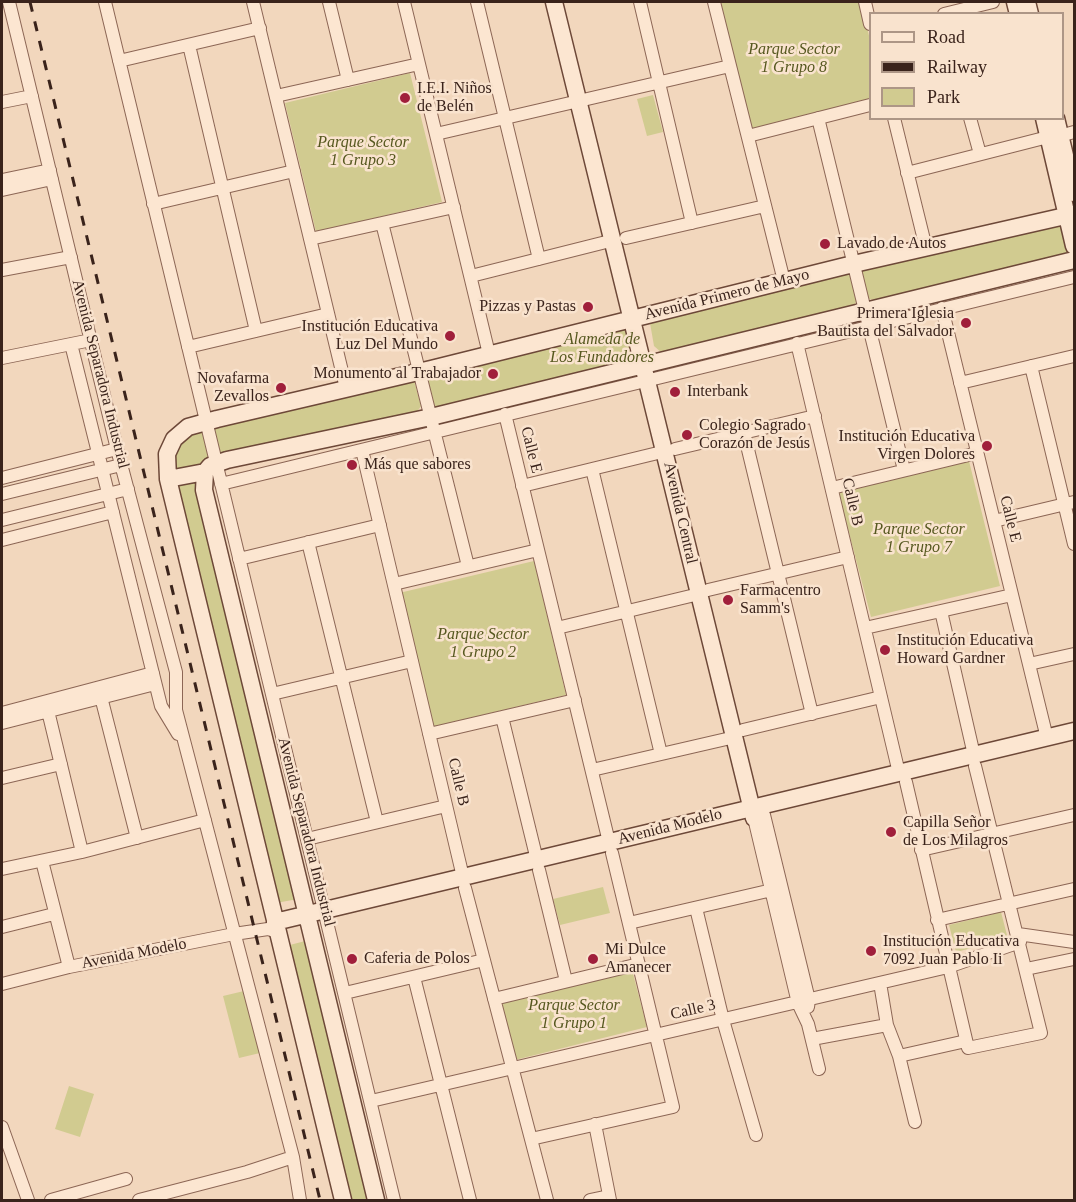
<!DOCTYPE html>
<meta charset="utf-8">
<style>
body{margin:0}
#map{position:relative;width:1076px;height:1202px;overflow:hidden;background:#f2d7bd;font-family:Georgia,serif}
canvas{display:block}
.frame{position:absolute;inset:0;border:3px solid #3a231b;pointer-events:none}
.legend{position:absolute;left:869px;top:12px;width:195px;height:108px;box-sizing:border-box;background:#f9e3ce;border:2px solid #ad9686;margin:0;padding:8px 10px;list-style:none;font-size:18px;color:#3a231b}
.legend li{display:flex;align-items:center;gap:12px;height:30px}
.legend b{width:30px;border:2px solid #ad9686}
</style>
<div id="map">
<canvas width="1076" height="1202"></canvas>
<div class="frame"></div>
<ul class="legend">
<li><b style="height:8px;background:#fce6d1"></b>Road</li>
<li><b style="height:8px;background:#3a231b"></b>Railway</li>
<li><b style="height:16px;background:#d1cb90"></b>Park</li>
</ul>
</div>
<script>
const ctx = document.querySelector('canvas').getContext('2d');
ctx.lineJoin = 'round';
function fillPath(path, color) {
  ctx.fillStyle = color;
  ctx.fill(path, 'evenodd');
}
function poly(rows) {
  const path = new Path2D();
  for (const r of rows) {
    path.moveTo(r[0], r[1]);
    for (let i = 2; i < r.length; i += 2) path.lineTo(r[i], r[i + 1]);
  }
  return path;
}
function trace(path, color, width, dash) {
  ctx.strokeStyle = color;
  ctx.lineWidth = width;
  ctx.lineCap = dash ? 'butt' : 'round';
  ctx.setLineDash(dash || []);
  ctx.stroke(path);
}
function drawText(font, color, halo, rows, align = 'center') {
  ctx.font = font + ' Georgia,serif';
  ctx.lineWidth = 5;
  ctx.setLineDash([]);
  ctx.textBaseline = 'middle';
  ctx.strokeStyle = halo;
  ctx.fillStyle = color;
  for (const [text, x, y, turn = 0] of rows) {
    ctx.save();
    ctx.translate(x, y);
    ctx.rotate((+turn || 0) * Math.PI / 180);
    ctx.textAlign = isNaN(turn) ? turn : align;
    if (halo) ctx.strokeText(text, 0, 0);
    ctx.fillText(text, 0, 0);
    ctx.restore();
  }
}
fillPath(poly([
 [721,2,861,2,870,40,870,101,750,130],
 [410,73,442,202,316,232,285,103],
 [653,95,663,132,647,136,637,99],
 [1060,221,1070,250,1068,255,876,300,868,299,861,275,862,270],
 [848,272,851,276,858,300,852,307,662,353,654,346,650,323,652,320],
 [623,326,626,329,632,361,437,407,433,406,425,377],
 [414,380,421,406,417,412,219,455,212,433,214,426],
 [204,424,214,462,170,476,172,446],
 [969,461,1000,586,871,617,838,491],
 [194,481,197,483,298,899,276,903,177,486],
 [534,561,566,695,432,727,399,593],
 [603,887,610,913,560,925,553,899],
 [1001,912,1008,939,956,952,949,925],
 [309,940,370,1200,348,1200,286,946],
 [632,970,647,1027,515,1060,501,1003],
 [244,991,260,1053,239,1058,223,996],
 [69,1086,94,1094,80,1137,55,1129]
]), '#d1cb90');
const street = poly([
 [9,2,117,449,176,672,176,710,293,1157,300,1200],
 [105,2,394,1200],
 [253,2,346,388],
 [329,2,348,80],
 [404,2,489,354],
 [477,2,539,259],
 [640,2,692,223],
 [714,2,784,281],
 [865,2,870,24],
 [944,14,993,2],
 [189,45,256,331],
 [119,61,260,28],
 [276,96,419,64],
 [2,102,32,96],
 [818,118,904,470],
 [894,118,926,248],
 [970,118,980,154],
 [436,134,730,66],
 [748,136,870,105],
 [1060,136,1074,132],
 [907,173,1048,137],
 [2,180,50,170],
 [2,190,52,179],
 [153,204,294,171],
 [382,223,468,566],
 [626,238,765,206],
 [310,239,454,207],
 [2,270,71,257],
 [471,276,614,240],
 [942,308,1047,738],
 [797,343,899,773],
 [71,344,161,706,178,734],
 [188,347,328,314],
 [2,358,91,340],
 [1031,366,1074,544],
 [960,383,1074,356],
 [505,414,609,842],
 [744,433,812,714],
 [675,449,815,416],
 [362,450,463,877],
 [592,469,661,754],
 [2,478,117,449],
 [221,484,1074,277],
 [522,486,666,451],
 [832,488,977,453],
 [2,494,121,465],
 [2,520,128,489],
 [994,521,1074,502],
 [2,540,113,512],
 [308,542,377,822],
 [239,559,380,525],
 [394,584,538,550],
 [708,590,848,557],
 [941,611,974,755],
 [557,628,699,594],
 [865,628,1012,595],
 [1029,664,1074,654],
 [272,694,412,661],
 [101,697,137,838],
 [48,711,82,852],
 [2,713,153,673],
 [502,717,537,860],
 [2,723,155,684],
 [743,730,881,697],
 [429,734,575,700],
 [592,770,735,737],
 [2,778,61,764],
 [906,782,968,1048,1041,1033,975,766],
 [764,815,809,1000,808,1007],
 [754,818,798,1003,808,1024,819,1069],
 [307,839,446,806],
 [921,850,1074,815],
 [42,861,69,967],
 [2,869,82,852,205,820],
 [539,870,566,981],
 [465,888,547,1200],
 [696,908,723,1020,756,1135],
 [937,920,1074,889],
 [629,923,772,890],
 [2,927,54,914],
 [1018,934,1074,942],
 [1026,969,1074,959],
 [414,977,470,1200],
 [880,983,887,1025,899,1056,915,1122],
 [2,984,69,967,234,934,268,929,278,932],
 [345,993,484,960],
 [494,999,639,964],
 [812,1039,887,1025],
 [899,1056,966,1041],
 [371,1101,948,967,1020,942],
 [595,1124,610,1200],
 [2,1127,28,1200],
 [531,1139,673,1107,612,853],
 [51,1200,126,1179],
 [139,1200,247,1172,293,1157],
 [590,1200,609,1196]
]);
const secondary = poly([
 [554,2,754,818],
 [1015,2,1018,14],
 [1027,2,1030,14],
 [1044,118,1074,246],
 [1056,118,1074,193],
 [168,479,205,472],
 [275,922,1074,731],
 [343,1200,168,479,167,454,174,439,188,427,217,419,431,369,845,266,1074,214],
 [376,1200,204,490,205,472,210,466,227,460,431,417,1074,260]
]);
trace(street, '#8c6655', 14);
trace(secondary, '#6d4838', 19);
trace(street, '#fce6d1', 12);
trace(secondary, '#fce6d1', 16);
trace(poly([
 [30,2,320,1200]
]), '#3a231b', 3, [10, 10]);
for (const [x, y, r, color] of [
 [405,98,6,"#a01f3b"],
 [825,244,6,"#a01f3b"],
 [588,307,6,"#a01f3b"],
 [966,323,6,"#a01f3b"],
 [450,336,6,"#a01f3b"],
 [493,374,6,"#a01f3b"],
 [281,388,6,"#a01f3b"],
 [675,392,6,"#a01f3b"],
 [687,435,6,"#a01f3b"],
 [987,446,6,"#a01f3b"],
 [352,465,6,"#a01f3b"],
 [728,600,6,"#a01f3b"],
 [885,650,6,"#a01f3b"],
 [891,832,6,"#a01f3b"],
 [871,951,6,"#a01f3b"],
 [352,959,6,"#a01f3b"],
 [593,959,6,"#a01f3b"]
]) {
  const dot = new Path2D();
  dot.arc(x, y, r, 0, 2 * Math.PI);
  ctx.fillStyle = color;
  ctx.fill(dot);
  trace(dot, '#f9e3ce', 2);
}
drawText('italic 16px', '#56581f', '#f9e3ce', [
 ["Parque Sector",794,50],
 ["1 Grupo 8",794,68],
 ["Parque Sector",363,143],
 ["1 Grupo 3",363,161],
 ["Alameda de",602,340],
 ["Los Fundadores",602,358],
 ["Parque Sector",919,530],
 ["1 Grupo 7",919,548],
 ["Parque Sector",483,635],
 ["1 Grupo 2",483,653],
 ["Parque Sector",574,1006],
 ["1 Grupo 1",574,1024]
]);
drawText('16px', '#3a231b', '#f9e3ce', [
 ["I.E.I. Niños",417,89],
 ["de Belén",417,107],
 ["Lavado de Autos",837,244],
 ["Pizzas y Pastas",576,307,"right"],
 ["Primera Iglesia",954,314,"right"],
 ["Bautista del Salvador",954,332,"right"],
 ["Institución Educativa",438,327,"right"],
 ["Luz Del Mundo",438,345,"right"],
 ["Monumento al Trabajador",481,374,"right"],
 ["Novafarma",269,379,"right"],
 ["Zevallos",269,397,"right"],
 ["Interbank",687,392],
 ["Colegio Sagrado",699,426],
 ["Corazón de Jesús",699,444],
 ["Institución Educativa",975,437,"right"],
 ["Virgen Dolores",975,455,"right"],
 ["Más que sabores",364,465],
 ["Farmacentro",740,591],
 ["Samm's",740,609],
 ["Institución Educativa",897,641],
 ["Howard Gardner",897,659],
 ["Capilla Señor",903,823],
 ["de Los Milagros",903,841],
 ["Institución Educativa",883,942],
 ["7092 Juan Pablo Ii",883,960],
 ["Mi Dulce",605,950],
 ["Amanecer",605,968],
 ["Caferia de Polos",364,959]
], 'left');
drawText('16px', '#3a231b', '#f9e3ce', [
 ["Avenida Primero de Mayo",727,295,-14],
 ["Avenida Separadora Industrial",100,374,76],
 ["Calle E",531,450,76],
 ["Calle B",852,502,77],
 ["Avenida Central",680,513,77],
 ["Calle E",1010,519,76],
 ["Calle B",458,782,77],
 ["Avenida Modelo",670,827,-14],
 ["Avenida Separadora Industrial",306,832,76],
 ["Avenida Modelo",134,954,-11],
 ["Calle 3",693,1010,-13]
]);
</script>
